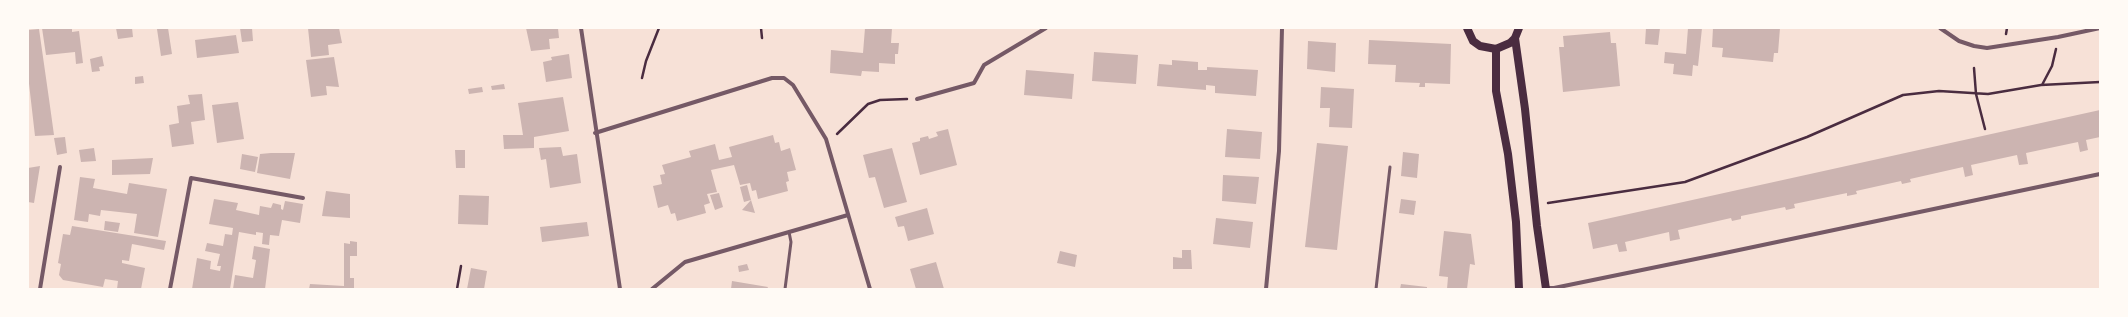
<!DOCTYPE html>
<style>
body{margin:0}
#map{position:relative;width:2128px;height:317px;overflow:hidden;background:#f7e1d7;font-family:"Alegreya Sans",sans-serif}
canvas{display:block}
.frame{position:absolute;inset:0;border:29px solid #fffaf5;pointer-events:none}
</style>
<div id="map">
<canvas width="2128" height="317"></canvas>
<div class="frame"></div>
</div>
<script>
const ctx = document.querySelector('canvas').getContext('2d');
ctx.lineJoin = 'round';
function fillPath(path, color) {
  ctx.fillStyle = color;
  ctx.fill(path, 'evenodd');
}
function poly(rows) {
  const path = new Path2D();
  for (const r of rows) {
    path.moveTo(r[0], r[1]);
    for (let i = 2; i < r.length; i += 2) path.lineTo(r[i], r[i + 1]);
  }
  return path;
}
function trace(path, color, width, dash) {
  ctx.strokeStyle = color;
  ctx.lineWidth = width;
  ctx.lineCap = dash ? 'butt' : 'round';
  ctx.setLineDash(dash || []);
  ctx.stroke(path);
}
fillPath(poly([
 [42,28,72,28,72,32,79,31,83,63,76,64,75,52,46,55],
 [116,28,132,28,133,37,118,39],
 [167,28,168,28,172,54,161,56,157,29],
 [240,28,252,28,253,41,242,42],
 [308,28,339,28,342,43,328,45,329,55,311,57],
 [526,28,558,28,559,38,549,39,550,49,531,51],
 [865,28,892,28,891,43,899,43,898,54,895,54,895,64,879,63,879,72,862,71,861,76,830,73,831,50,863,53],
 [1646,28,1660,28,1658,45,1645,44],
 [1688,28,1702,28,1698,66,1693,65,1692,76,1673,74,1674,64,1664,63,1665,52,1686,54],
 [1713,28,1780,28,1778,53,1774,53,1773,62,1722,57,1723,48,1712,47],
 [39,29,49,99,54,135,35,136,28,75,28,30],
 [1610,32,1611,43,1616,43,1620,86,1563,92,1559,47,1564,47,1563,36],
 [236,35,239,53,197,58,195,40],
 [1369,40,1451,44,1450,84,1425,83,1425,87,1419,87,1420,83,1395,82,1396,65,1368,64],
 [1308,41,1336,43,1335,72,1307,69],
 [1094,52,1138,55,1136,84,1092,81],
 [569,54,572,78,546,82,543,62,552,60,551,57],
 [102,56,104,66,99,67,100,71,92,72,90,59],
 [334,57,339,87,326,86,327,95,311,97,306,60],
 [1172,60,1198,62,1198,70,1207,70,1207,67,1258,70,1256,96,1215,93,1215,86,1206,85,1206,90,1157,86,1159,64,1172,65],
 [1026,70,1074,74,1072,99,1024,95],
 [143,76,144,83,135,84,135,77],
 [504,84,505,89,492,90,491,86],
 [482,87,483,92,469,94,468,89],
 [1321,87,1354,89,1352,128,1329,127,1330,108,1320,108],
 [202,94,205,120,191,122,194,144,172,147,169,125,179,123,177,106,190,104,188,95],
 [563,97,569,131,534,137,534,148,504,149,503,135,523,135,518,103],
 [238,102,244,139,217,143,212,105],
 [2100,110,2100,137,2086,140,2088,150,2080,152,2078,142,2026,153,2028,164,2019,165,2017,155,1971,165,1973,175,1965,177,1963,167,1910,179,1911,182,1902,184,1901,181,1856,191,1857,194,1847,196,1847,193,1794,204,1795,208,1786,210,1785,207,1741,216,1741,219,1732,221,1731,218,1678,230,1680,239,1670,241,1669,232,1625,242,1627,251,1619,252,1617,244,1593,249,1588,223],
 [948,129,957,165,920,175,912,143,920,141,920,138,928,136,929,139,938,136,936,132],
 [1227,129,1262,132,1260,159,1225,157],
 [773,135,775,143,779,142,781,151,790,148,796,170,787,172,789,181,786,182,788,191,758,199,756,190,752,191,750,183,740,185,734,165,711,170,717,192,707,194,710,203,704,205,706,213,677,221,675,213,671,214,668,205,658,208,653,186,662,184,660,175,665,174,662,165,691,157,689,151,715,144,719,160,732,157,729,147],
 [65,137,67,153,57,155,54,138],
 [1317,143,1348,146,1337,250,1305,247],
 [561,147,563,156,577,154,581,183,550,188,546,159,541,160,539,148],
 [94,148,96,161,81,162,79,150],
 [892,148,907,202,884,208,875,177,869,178,863,155],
 [455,150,465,150,465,168,456,168],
 [1403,152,1419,154,1417,178,1401,176],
 [271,153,295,153,290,179,257,173,260,154],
 [242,154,258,157,255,172,240,169],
 [153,158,150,174,112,175,112,160],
 [40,166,34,203,28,202,28,168],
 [1223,175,1259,177,1256,204,1222,201],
 [80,177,95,179,93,188,127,194,129,183,167,189,158,237,134,233,137,214,101,210,100,216,89,214,88,222,74,220],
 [747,185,751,200,744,202,740,187],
 [326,191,350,194,350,218,322,216],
 [719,193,723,207,715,210,710,195],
 [459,195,489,196,488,225,458,224],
 [214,199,238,203,236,210,259,215,260,206,271,208,273,203,281,205,281,209,283,210,285,201,303,204,300,223,282,220,279,236,270,235,269,245,262,244,263,233,256,232,256,235,239,232,230,289,192,289,197,258,211,261,210,269,220,271,221,266,217,266,220,254,205,251,207,243,223,246,225,234,232,235,233,228,209,224],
 [1401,199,1416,201,1414,215,1399,213],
 [751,200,755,213,742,210],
 [927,208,934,234,908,241,904,226,898,227,895,217],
 [1216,218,1253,222,1250,248,1213,244],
 [105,221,120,223,118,232,104,230],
 [587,222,589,236,542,242,540,227],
 [72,226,166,241,164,250,132,244,129,261,122,260,122,263,145,268,141,289,117,289,118,281,105,279,103,287,63,280,59,275,61,264,58,263,63,234,70,235],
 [1444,231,1471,234,1475,265,1470,264,1467,289,1447,289,1448,277,1439,276],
 [350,241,357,242,357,256,350,256,350,278,354,278,354,288,309,289,310,284,344,286,344,243,350,244],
 [254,246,270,249,265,289,233,289,235,275,253,278,256,260,252,259],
 [1182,250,1191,250,1192,269,1173,269,1173,257,1182,258],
 [1060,251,1077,255,1075,267,1057,263],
 [936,262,944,289,916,289,910,269],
 [747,264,749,270,739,272,738,266],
 [471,268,487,271,484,289,467,289],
 [732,281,768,287,767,289,731,289],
 [1401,284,1427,287,1427,289,1400,289]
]), '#ccb4b1');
trace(poly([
 [761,28,762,38],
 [2006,34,2007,28],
 [1974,68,1976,94,1985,129],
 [642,78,646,61,659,28],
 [2042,85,2052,66,2056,49],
 [837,134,868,104,880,100,907,99],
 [1548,203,1685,182,1807,137,1903,95,1939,91,1988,94,2041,85,2100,82],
 [457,289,461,266]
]), '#4a2c40', 2.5);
trace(poly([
 [785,289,791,242,789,232],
 [1376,289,1390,167]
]), '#755966', 3);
trace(poly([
 [581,28,620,289],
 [1940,28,1959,41,1974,46,1987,48,2058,37,2100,28],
 [917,99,974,83,984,65,1046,28],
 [595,133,772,78,784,78,793,85,826,139,870,289],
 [1546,288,1554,288,1720,254,2100,174],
 [40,289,60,167],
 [170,289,191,178,303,198],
 [652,289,685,262,848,215],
 [1266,289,1279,151,1282,28]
]), '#755966', 4);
trace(poly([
 [1467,28,1473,41,1480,46,1496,49,1510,43,1515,38,1519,28],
 [1515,38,1525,109,1537,226,1546,289],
 [1496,49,1496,91,1508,154,1516,222,1519,289]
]), '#4a2c40', 8);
</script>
